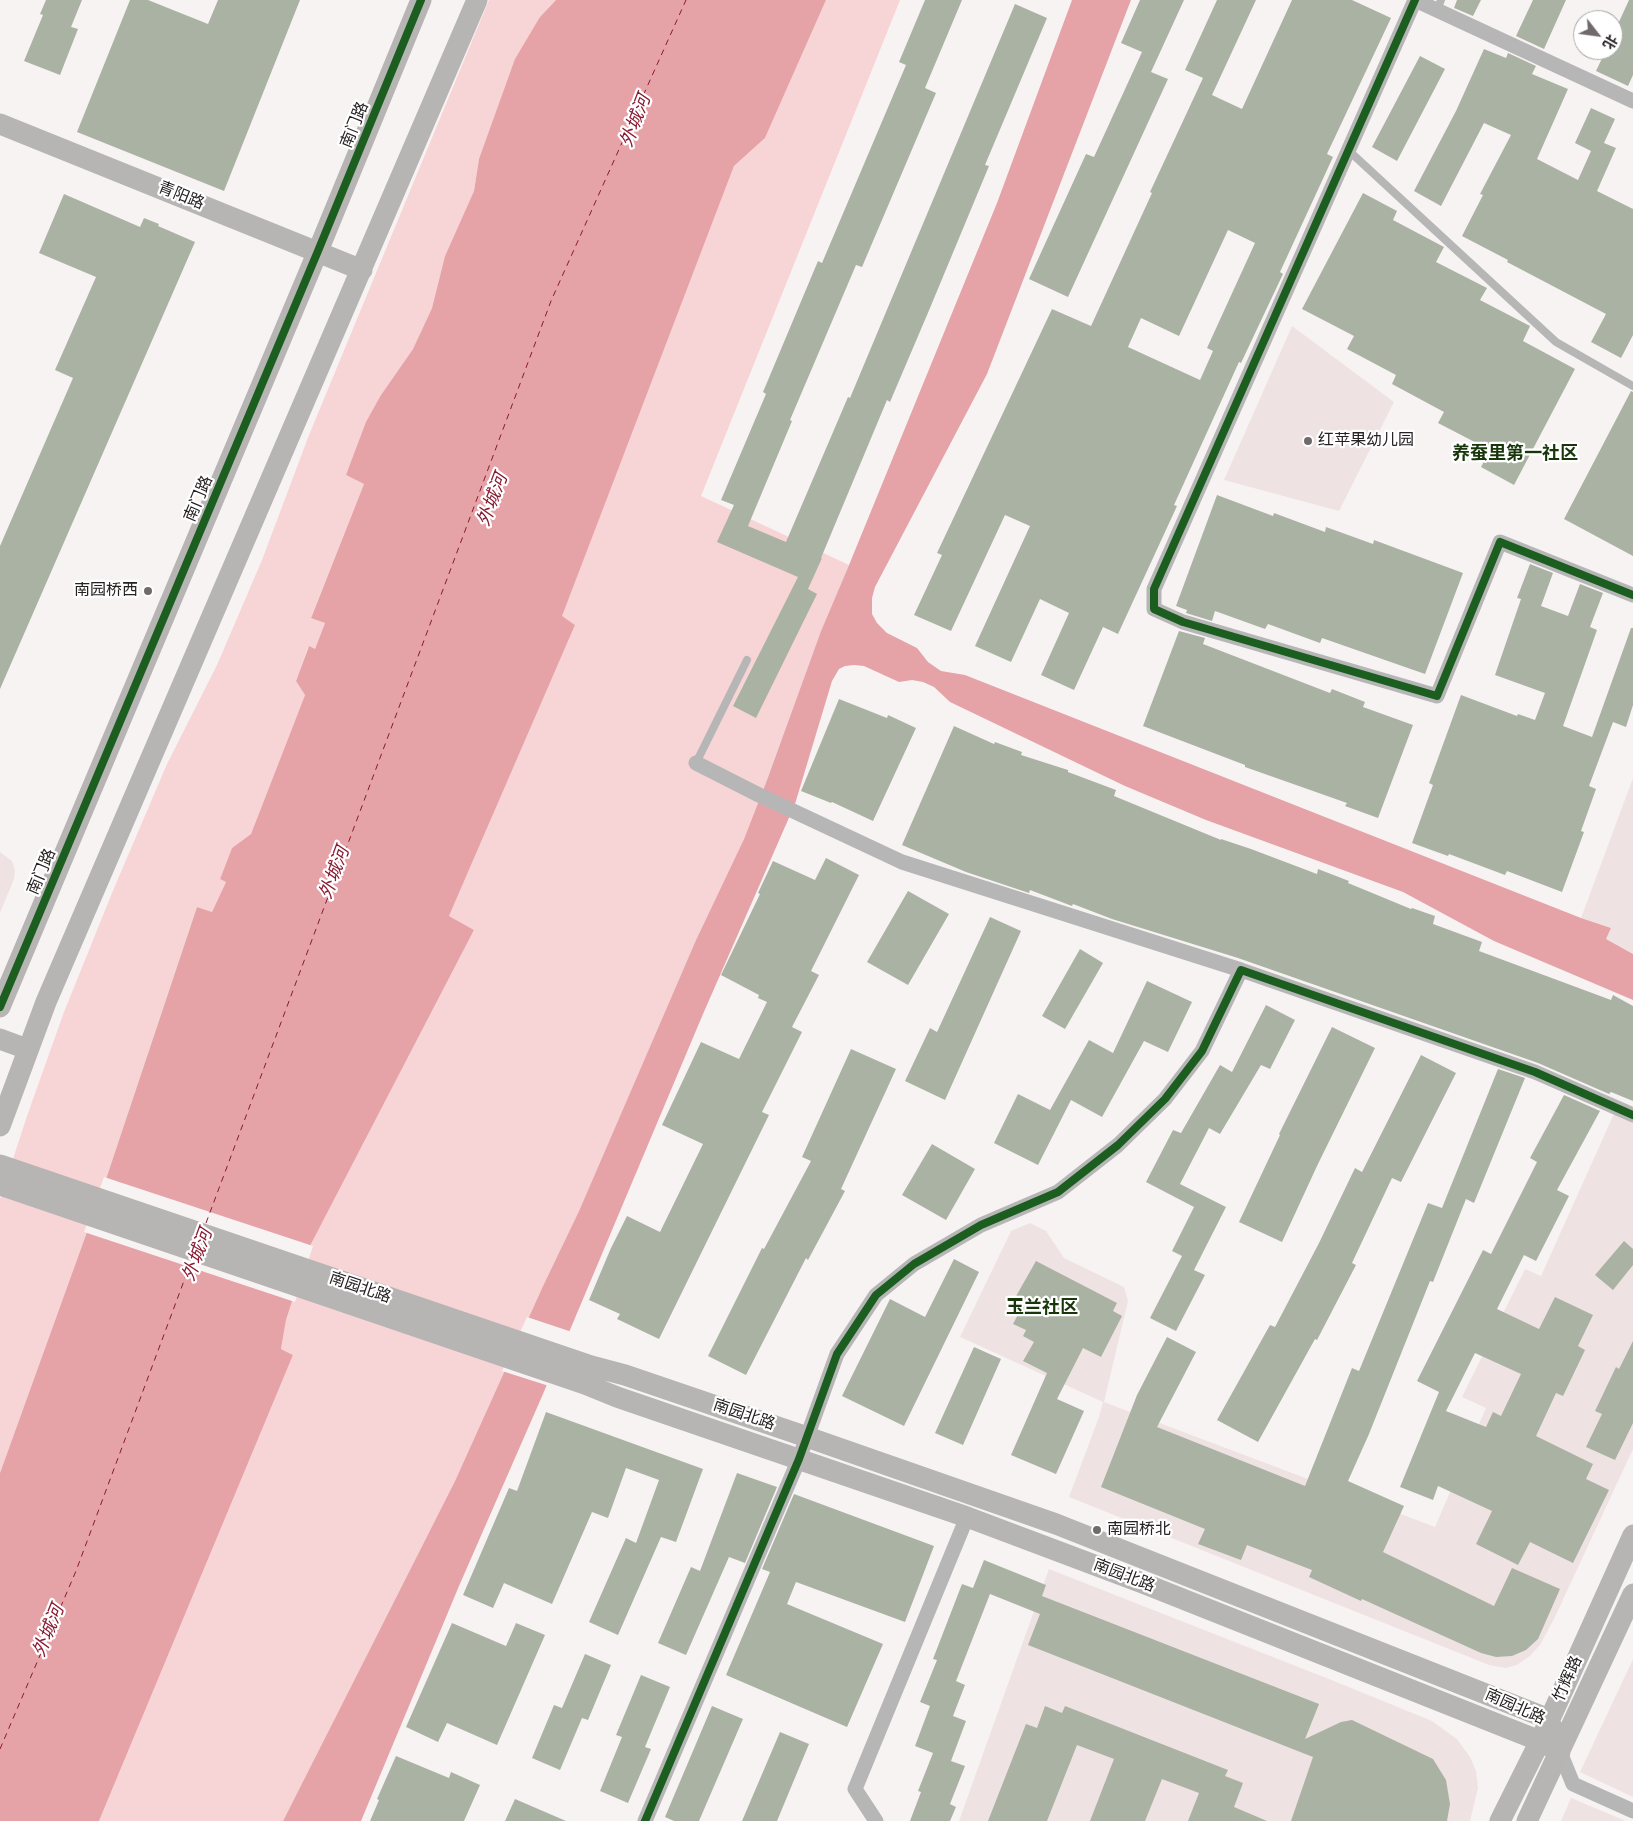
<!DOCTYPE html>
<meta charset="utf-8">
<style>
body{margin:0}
#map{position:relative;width:1633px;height:1821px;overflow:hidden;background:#f8f3f3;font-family:"Space Grotesk","Noto Sans SC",sans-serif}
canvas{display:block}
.north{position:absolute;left:1573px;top:10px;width:50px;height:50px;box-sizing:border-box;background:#fff;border:1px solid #a8a6a7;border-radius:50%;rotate:120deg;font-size:14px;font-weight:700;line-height:20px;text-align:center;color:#262122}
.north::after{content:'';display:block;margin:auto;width:18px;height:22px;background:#706a6b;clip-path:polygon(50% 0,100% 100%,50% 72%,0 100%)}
</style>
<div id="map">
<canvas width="1633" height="1821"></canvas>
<div class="north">北</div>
</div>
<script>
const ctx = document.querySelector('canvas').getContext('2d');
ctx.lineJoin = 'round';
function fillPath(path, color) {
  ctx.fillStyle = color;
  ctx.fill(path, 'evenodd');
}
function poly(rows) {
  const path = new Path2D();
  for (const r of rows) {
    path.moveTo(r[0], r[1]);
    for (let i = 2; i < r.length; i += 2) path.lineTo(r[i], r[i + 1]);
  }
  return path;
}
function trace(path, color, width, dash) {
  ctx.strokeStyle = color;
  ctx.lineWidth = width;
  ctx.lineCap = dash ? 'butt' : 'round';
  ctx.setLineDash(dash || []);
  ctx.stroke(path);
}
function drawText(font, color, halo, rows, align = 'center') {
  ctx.font = font + ' "Space Grotesk","Noto Sans SC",sans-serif';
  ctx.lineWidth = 4.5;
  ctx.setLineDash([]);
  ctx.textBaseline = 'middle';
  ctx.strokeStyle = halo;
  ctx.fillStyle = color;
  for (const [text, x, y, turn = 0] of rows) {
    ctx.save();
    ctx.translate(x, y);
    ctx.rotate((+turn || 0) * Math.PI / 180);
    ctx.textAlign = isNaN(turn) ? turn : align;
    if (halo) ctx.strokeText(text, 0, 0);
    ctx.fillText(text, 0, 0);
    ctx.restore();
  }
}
fillPath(poly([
 [1292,326,1394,402,1339,511,1224,480],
 [1633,778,1633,954,1606,939,1611,928,1581,918],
 [0,852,12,861,15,870,14,879,0,913],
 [1617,1107,1633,1113,1633,1449,1554,1619,1540,1645,1530,1656,1517,1665,1506,1668,1489,1665,1069,1497,1099,1417,1103,1402,960,1337,1011,1231,1030,1223,1046,1231,1064,1258,1124,1287,1128,1301,1104,1402,1435,1527,1486,1408,1462,1397,1525,1269,1541,1276],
 [1049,1569,1334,1681,1432,1721,1457,1739,1470,1757,1476,1771,1478,1788,1470,1821,959,1821],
 [1633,1659,1633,1797,1580,1772],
 [1571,1798,1626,1821,1561,1821]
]), '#efe2e2');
fillPath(poly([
 [489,0,556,0,540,17,479,159,474,191,445,256,432,308,413,349,381,395,346,475,364,484,311,617,325,623,315,649,308,647,296,681,305,695,251,834,232,848,220,879,226,882,212,912,197,907,105,1182,0,1473,0,1199,27,1116,64,1012,112,893,167,764,217,665,262,560,309,435],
 [826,0,900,0,701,496,849,565,821,631,767,780,744,839,696,940,579,1211,543,1286,455,1481,283,1821,99,1821,293,1355,281,1349,286,1320,310,1246,474,930,449,916,575,625,561,616,734,166,765,138]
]), '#f7d4d5');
fillPath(poly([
 [556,0,826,0,765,138,734,166,562,616,575,625,449,916,474,930,310,1246,286,1320,281,1349,293,1355,99,1821,0,1821,0,1473,105,1182,197,907,212,912,226,882,220,879,232,848,251,834,305,695,296,681,309,646,315,649,325,623,311,618,364,484,346,475,366,422,381,395,413,349,432,308,445,256,474,191,479,159,515,59,540,17],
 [1072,0,1131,0,987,374,875,587,872,598,872,614,877,623,887,633,917,648,928,662,941,671,965,675,1581,918,1611,928,1606,939,1633,954,1633,1000,1494,941,1403,892,1206,820,1125,786,950,702,934,687,923,682,912,680,899,682,864,666,854,665,845,666,839,669,832,681,795,804,703,1014,543,1394,459,1586,361,1821,283,1821,455,1481,543,1286,579,1211,696,940,744,839,767,780,821,631,849,565,997,203]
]), '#e5a3a8');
fillPath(poly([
 [104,1177,313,1246,295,1302,84,1232],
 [527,1317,572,1332,549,1386,502,1371]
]), '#f8f3f3');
trace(poly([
 [206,1223,551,301,686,0],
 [0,1749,76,1571,191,1262]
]), '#881a31', 1, [6, 5]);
fillPath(poly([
 [46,0,82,0,71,27,78,29,60,75,24,61,43,15,40,14],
 [130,0,148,0,208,24,218,0,300,0,224,191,77,132],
 [925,0,962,0,925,88,936,93,862,267,856,265,790,420,792,421,748,526,786,542,848,397,850,398,1015,4,1047,18,985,165,989,166,930,308,890,402,887,400,821,558,822,558,808,589,817,594,756,718,733,706,798,577,717,542,734,505,721,500,766,394,763,392,818,261,822,263,906,65,899,62],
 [1140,0,1184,0,1151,72,1168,79,1068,297,1029,279,1086,154,1094,157,1142,52,1121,43],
 [1217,0,1256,0,1212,95,1242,109,1292,0,1352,0,1391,18,1327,154,1333,157,1280,272,1283,274,1241,363,1239,362,1174,505,1177,506,1118,634,1103,627,1074,690,1041,675,1069,613,1040,599,1011,662,975,646,1030,526,1005,515,951,631,914,615,942,555,937,553,1052,309,1091,326,1152,193,1150,192,1203,78,1185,70],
 [1228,230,1255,243,1207,348,1213,351,1200,380,1128,347,1141,318,1179,336],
 [1457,0,1481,0,1473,16,1454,8],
 [1533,0,1566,0,1544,49,1516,36],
 [1629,0,1633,0,1633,75,1628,86,1596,71,1606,50,1613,50,1613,35],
 [1484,49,1506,58,1508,53,1536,66,1532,74,1568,89,1537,159,1578,180,1591,151,1575,143,1591,108,1615,119,1604,143,1616,148,1597,191,1633,209,1633,335,1621,358,1591,342,1606,314,1507,262,1508,260,1462,236,1483,195,1480,194,1511,135,1484,123,1441,206,1414,191,1456,111],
 [1420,56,1445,69,1397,161,1372,147],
 [1363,193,1397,211,1393,220,1444,247,1436,262,1487,288,1480,300,1530,326,1523,341,1575,369,1514,485,1481,467,1490,450,1438,423,1444,412,1392,384,1396,375,1347,349,1354,336,1302,309],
 [64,194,140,227,144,218,159,224,158,226,195,242,0,689,0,546,73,378,55,370,96,277,39,253],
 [1631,391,1633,392,1633,556,1564,519],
 [1217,495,1273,516,1274,513,1325,532,1326,527,1373,544,1374,540,1463,573,1425,674,1322,638,1320,643,1268,624,1265,629,1215,611,1212,621,1186,613,1187,610,1176,606],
 [1530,564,1553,573,1541,606,1568,616,1580,584,1603,593,1590,627,1597,630,1563,726,1592,737,1631,628,1633,628,1633,705,1626,727,1613,722,1589,786,1596,789,1581,831,1584,832,1562,892,1507,871,1505,875,1449,854,1448,856,1412,843,1433,785,1429,783,1461,695,1517,716,1518,714,1535,720,1545,693,1495,675,1521,599,1517,598],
 [1179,631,1205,638,1203,644,1330,693,1332,689,1365,702,1363,707,1413,725,1378,818,1345,806,1347,803,1245,767,1245,765,1143,726],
 [839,699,887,718,888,715,916,728,873,821,832,802,831,803,801,791],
 [954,726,994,744,995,742,1022,752,1021,755,1068,770,1068,772,1116,790,1114,796,1221,840,1221,839,1251,849,1317,874,1318,869,1349,881,1348,883,1411,909,1412,908,1435,916,1433,924,1482,942,1479,951,1611,1000,1613,995,1633,1006,1633,1101,1611,1092,1609,1094,1538,1063,1238,958,1112,919,1073,904,1072,906,1030,890,1029,893,966,872,902,845],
 [826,858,859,875,811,971,819,975,792,1027,802,1032,762,1112,769,1115,659,1339,617,1319,620,1314,589,1300,611,1248,627,1216,660,1232,703,1144,662,1125,701,1042,739,1059,767,1002,758,998,759,995,721,975,760,894,758,893,773,861,815,880],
 [908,891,949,914,908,985,867,962],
 [990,917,1021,931,945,1100,905,1081,930,1028,937,1032],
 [1080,949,1103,963,1065,1029,1042,1016],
 [1147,981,1192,1002,1168,1052,1144,1041,1102,1117,1071,1100,1038,1165,994,1143,1018,1094,1050,1110,1089,1040,1113,1053],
 [1266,1005,1295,1020,1270,1069,1261,1065,1220,1134,1209,1128,1180,1184,1226,1207,1194,1270,1205,1275,1176,1331,1150,1318,1182,1256,1172,1251,1194,1207,1146,1182,1173,1130,1181,1133,1220,1065,1232,1072],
 [1332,1027,1375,1048,1317,1166,1282,1242,1239,1222,1280,1135,1279,1134],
 [851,1049,896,1069,841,1189,845,1191,808,1260,806,1258,746,1375,708,1356,762,1248,764,1249,811,1161,802,1157],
 [1421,1055,1456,1073,1401,1182,1392,1178,1352,1263,1356,1265,1317,1340,1315,1339,1258,1442,1217,1420,1270,1325,1275,1327,1319,1243,1355,1168,1362,1172],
 [1498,1069,1525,1078,1474,1203,1466,1199,1433,1282,1430,1281,1369,1434,1348,1481,1404,1506,1383,1552,1494,1606,1512,1568,1560,1589,1538,1639,1526,1650,1512,1656,1496,1657,1481,1653,1362,1599,1361,1601,1309,1577,1312,1570,1247,1545,1241,1560,1198,1544,1205,1529,1101,1487,1137,1395,1167,1337,1196,1352,1157,1427,1305,1486,1352,1368,1359,1371,1428,1203,1442,1208],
 [1564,1095,1600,1111,1557,1190,1569,1196,1536,1261,1524,1255,1497,1309,1539,1329,1555,1297,1593,1315,1578,1346,1585,1350,1563,1396,1556,1393,1536,1436,1593,1464,1586,1479,1609,1490,1573,1563,1530,1542,1518,1565,1476,1544,1492,1511,1438,1486,1433,1500,1400,1487,1439,1392,1417,1381,1483,1250,1491,1254,1537,1162,1530,1158],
 [1475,1353,1521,1374,1501,1416,1493,1412,1486,1427,1446,1411],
 [932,1144,975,1169,946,1220,902,1195],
 [1624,1241,1633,1249,1633,1265,1613,1290,1595,1275],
 [954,1259,979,1272,904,1426,842,1396,890,1299,925,1317],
 [1036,1261,1117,1303,1113,1311,1122,1316,1101,1357,1083,1348,1057,1399,1084,1411,1056,1474,1011,1455,1047,1373,1023,1361,1034,1342,1023,1336,1026,1330,1013,1324,1024,1303,1015,1298],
 [1633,1341,1633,1423,1615,1460,1586,1447,1602,1414,1595,1411,1616,1367,1619,1369],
 [974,1347,1001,1359,963,1445,935,1433],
 [546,1412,703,1469,676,1542,661,1537,618,1635,589,1622,626,1538,636,1543,659,1480,626,1468,608,1518,592,1512,552,1604,504,1583,493,1608,463,1595,509,1488,517,1491],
 [737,1473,777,1487,745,1563,729,1557,686,1655,658,1643,691,1567,700,1571],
 [794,1494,934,1546,905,1622,796,1582,787,1604,883,1644,847,1727,726,1675,770,1572,762,1569],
 [984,1560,1046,1585,1042,1596,1319,1704,1305,1739,1341,1722,1352,1720,1433,1759,1446,1780,1450,1804,1447,1821,1291,1821,1313,1757,1028,1645,1040,1614,990,1594,956,1681,965,1685,953,1716,966,1721,951,1761,965,1766,950,1804,956,1807,950,1821,910,1821,921,1792,918,1791,933,1753,915,1746,930,1706,920,1702,937,1660,933,1659,962,1584,973,1588],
 [452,1623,506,1646,516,1623,545,1635,497,1745,447,1723,438,1742,406,1727],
 [585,1654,611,1665,588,1720,582,1718,560,1770,532,1758,554,1705,562,1708],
 [641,1675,670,1687,645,1747,651,1749,628,1803,600,1791,622,1737,616,1735],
 [712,1706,743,1719,699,1821,674,1821,665,1817],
 [1045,1706,1062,1713,1065,1706,1228,1770,1225,1776,1243,1783,1234,1807,1267,1821,1188,1821,1199,1793,1162,1779,1145,1821,1090,1821,1114,1759,1077,1745,1047,1821,988,1821,1026,1724,1037,1728],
 [780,1732,809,1744,777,1821,742,1821],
 [396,1756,449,1778,451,1772,480,1785,464,1821,370,1821,379,1800,377,1799],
 [515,1799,566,1821,505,1821]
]), '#aab2a4');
trace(poly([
 [1437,10,1441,0],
 [1348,150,1556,342,1633,386],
 [696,763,747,660]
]), '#b7b6b6', 8);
trace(poly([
 [1415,0,1154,589,1154,609,1183,622,1437,696,1500,542,1633,595],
 [1415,0,1633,101],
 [696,763,759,795,902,862,1241,970],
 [1560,1752,1573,1784,1633,1811],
 [645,1821,799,1459,837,1354,876,1295,914,1264,981,1225,1058,1192,1118,1145,1165,1099,1202,1051,1241,970,1535,1072,1633,1115],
 [876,1821,855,1789,967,1517]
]), '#b7b6b6', 15);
trace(poly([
 [0,124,362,270],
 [0,1007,318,251,421,0],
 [0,1039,27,1049],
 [0,1126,46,1002,477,0],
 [0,1165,591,1366,625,1375,807,1437,1056,1524,1549,1719,1560,1752],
 [0,1185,585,1384,617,1397,967,1517,1145,1584,1540,1741,1560,1752],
 [1500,1821,1540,1741,1633,1535],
 [1527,1821,1633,1594]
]), '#b7b4b4', 21);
trace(poly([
 [1415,0,1154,589,1154,609,1183,622,1437,696,1500,542,1633,595],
 [0,1007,318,251,421,0],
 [645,1821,799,1459,837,1354,876,1295,914,1264,981,1225,1058,1192,1118,1145,1165,1099,1202,1051,1241,970,1535,1072,1633,1115]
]), '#1b5e20', 8);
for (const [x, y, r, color] of [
 [1308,441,5,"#706a6b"],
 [148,591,5,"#706a6b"],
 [1097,1530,5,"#706a6b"]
]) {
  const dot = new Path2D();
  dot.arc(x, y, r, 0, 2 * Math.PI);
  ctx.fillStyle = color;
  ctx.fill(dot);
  trace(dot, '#fff', 2);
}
drawText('16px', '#262122', '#fff', [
 ["南门路",355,125,-68],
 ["青阳路",181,196,22],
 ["南门路",199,499,-67],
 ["南门路",42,872,-67],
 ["南园北路",360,1288,19],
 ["南园北路",744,1415,19],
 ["南园北路",1124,1576,21],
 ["竹辉路",1568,1679,-66],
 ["南园北路",1515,1707,24]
]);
drawText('16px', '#262122', '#fff', [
 ["红苹果幼儿园",1318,441],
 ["南园桥西",138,591,"right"],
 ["南园桥北",1107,1530]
], 'left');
drawText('italic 18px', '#881a31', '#fff', [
 ["外城河",636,121,-69],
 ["外城河",493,500,-69],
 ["外城河",335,873,-70],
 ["外城河",198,1255,-70],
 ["外城河",49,1631,-68]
]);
drawText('bold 18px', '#17370a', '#fff', [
 ["养蚕里第一社区",1515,454],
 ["玉兰社区",1042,1308]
]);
</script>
